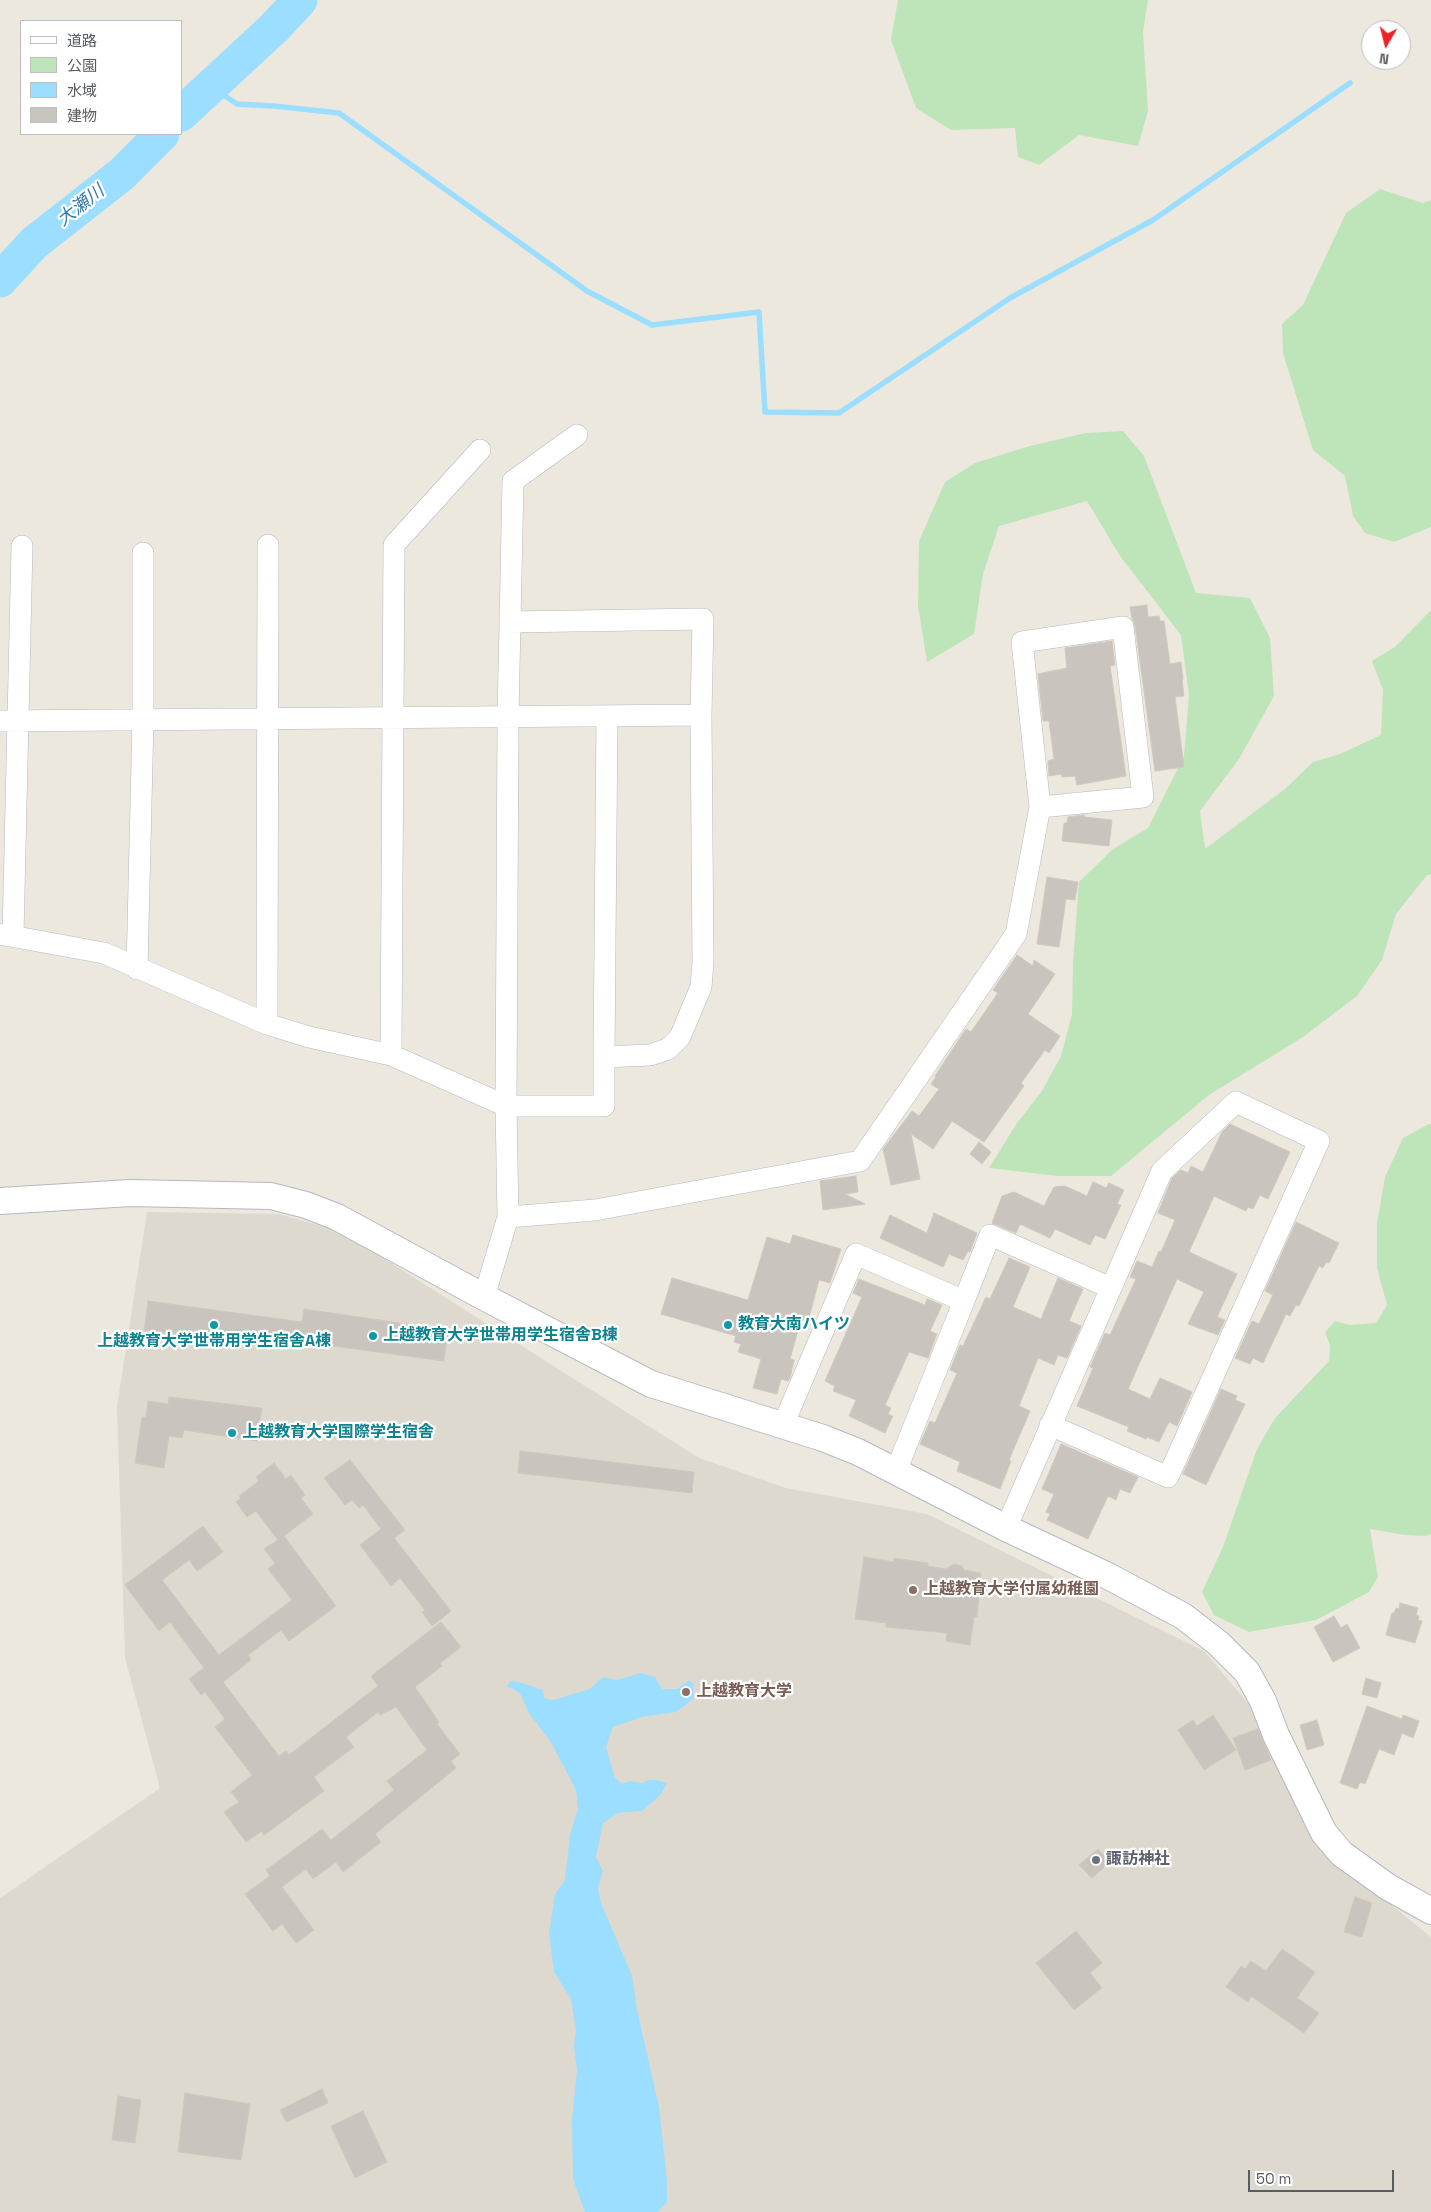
<!DOCTYPE html>
<meta charset="utf-8">
<style>
body{margin:0}
#map{position:relative;width:1431px;height:2212px;overflow:hidden;background:#ece8de;font-family:"Space Grotesk","Noto Sans JP",sans-serif}
canvas{display:block}
.legend{position:absolute;left:20px;top:20px;width:162px;height:115px;box-sizing:border-box;background:#fff;border:1px solid #bcbec0;margin:0;padding:6px 9px;list-style:none;font-size:15px;color:#585d61}
.legend li{display:flex;align-items:center;gap:10px;height:25px}
.legend b{width:25px;border:1px solid #bcbec0}
.north{position:absolute;left:1361px;top:20px;width:50px;height:50px;box-sizing:border-box;background:#fff;border:1px solid #bcbec0;border-radius:50%;rotate:188deg;font-size:14px;font-weight:700;line-height:20px;text-align:center;color:#585d61}
.north::after{content:'';display:block;margin:auto;width:18px;height:22px;background:#f02026;clip-path:polygon(50% 0,100% 100%,50% 72%,0 100%)}
.scale{position:absolute;left:1248px;top:2170px;width:146px;height:22px;box-sizing:border-box;border:2px solid #585d61;border-top:0;padding-left:6px;font-size:15px;line-height:18px;white-space:nowrap;color:#585d61;-webkit-text-stroke:4px #fff;paint-order:stroke}
</style>
<div id="map">
<canvas width="1431" height="2212"></canvas>
<ul class="legend">
<li><b style="height:6px;background:#fff"></b>道路</li>
<li><b style="height:14px;background:#bee5b9"></b>公園</li>
<li><b style="height:14px;background:#9bdeff"></b>水域</li>
<li><b style="height:14px;background:#c9c5be"></b>建物</li>
</ul>
<div class="north">N</div>
<div class="scale">50 m</div>
</div>
<script>
const ctx = document.querySelector('canvas').getContext('2d');
ctx.lineJoin = 'round';
function fillPath(path, color) {
  ctx.fillStyle = color;
  ctx.fill(path, 'evenodd');
}
function poly(rows) {
  const path = new Path2D();
  for (const r of rows) {
    path.moveTo(r[0], r[1]);
    for (let i = 2; i < r.length; i += 2) path.lineTo(r[i], r[i + 1]);
  }
  return path;
}
function trace(path, color, width, dash) {
  ctx.strokeStyle = color;
  ctx.lineWidth = width;
  ctx.lineCap = dash ? 'butt' : 'round';
  ctx.setLineDash(dash || []);
  ctx.stroke(path);
}
function drawText(font, color, halo, rows, align = 'center') {
  ctx.font = font + ' "Space Grotesk","Noto Sans JP",sans-serif';
  ctx.lineWidth = 4.5;
  ctx.setLineDash([]);
  ctx.textBaseline = 'middle';
  ctx.strokeStyle = halo;
  ctx.fillStyle = color;
  for (const [text, x, y, turn = 0] of rows) {
    ctx.save();
    ctx.translate(x, y);
    ctx.rotate((+turn || 0) * Math.PI / 180);
    ctx.textAlign = isNaN(turn) ? turn : align;
    if (halo) ctx.strokeText(text, 0, 0);
    ctx.fillText(text, 0, 0);
    ctx.restore();
  }
}
fillPath(poly([
 [147,1212,279,1214,342,1232,699,1458,786,1488,927,1514,1204,1651,1266,1725,1324,1851,1431,1937,1431,2212,0,2212,0,1898,160,1788,125,1658,117,1407]
]), '#ded9cf');
fillPath(poly([
 [898,0,1148,0,1143,32,1148,111,1138,146,1079,135,1039,165,1018,157,1015,128,951,130,916,108,891,40],
 [1380,189,1423,203,1431,200,1431,527,1394,542,1365,533,1353,516,1345,476,1313,450,1283,353,1282,324,1303,305,1346,213],
 [1123,431,1144,456,1196,593,1250,598,1270,638,1274,696,1239,759,1200,811,1205,849,1285,789,1313,762,1340,754,1381,735,1383,690,1372,661,1395,647,1431,610,1431,874,1427,875,1396,914,1382,960,1357,996,1303,1037,1209,1095,1111,1176,1058,1176,989,1168,1017,1123,1042,1091,1061,1056,1072,1014,1073,962,1079,882,1113,849,1148,828,1184,756,1189,695,1181,635,1120,556,1087,501,999,526,983,574,974,634,927,662,918,606,919,541,945,482,975,463,1030,446,1086,433],
 [1429,1124,1431,1124,1431,1534,1425,1536,1405,1535,1370,1529,1378,1577,1369,1592,1316,1620,1249,1632,1214,1615,1202,1592,1223,1547,1257,1449,1275,1418,1329,1361,1330,1345,1325,1332,1335,1321,1350,1325,1376,1323,1387,1305,1377,1268,1377,1223,1385,1177,1403,1138]
]), '#bee5b9');
fillPath(poly([
 [640,1673,655,1677,662,1689,677,1689,690,1680,693,1685,693,1699,676,1712,642,1717,613,1727,606,1747,615,1778,622,1784,629,1781,643,1783,648,1780,656,1780,667,1783,661,1794,642,1811,618,1813,603,1823,596,1857,603,1871,598,1888,601,1903,632,1976,637,2010,659,2107,667,2181,667,2202,657,2212,585,2212,573,2179,572,2119,577,2070,574,2047,576,2030,571,1999,554,1972,549,1934,555,1894,565,1880,570,1835,578,1809,576,1790,552,1744,529,1713,521,1695,514,1689,507,1687,510,1681,519,1682,543,1690,544,1698,553,1700,590,1689,603,1677,618,1680]
]), '#9bdeff');
trace(poly([
 [210,86,237,104,274,106,339,113,587,291,652,325,759,312,765,412,839,413,1010,298,1153,220,1350,83]
]), '#9bdeff', 5.5);
trace(poly([
 [181,114,274,28,300,0],
 [0,280,34,243,122,174,162,134]
]), '#9bdeff', 35);
const building = poly([
 [1147,605,1148,617,1159,616,1160,621,1164,621,1170,664,1181,662,1183,679,1182,679,1184,696,1175,697,1184,767,1155,771,1135,626,1132,618,1130,607,1147,605],
 [1112,641,1115,665,1110,666,1126,776,1077,785,1075,776,1062,777,1061,774,1049,776,1048,761,1054,759,1049,721,1043,721,1038,674,1067,668,1065,648,1112,641],
 [1084,815,1084,817,1112,820,1109,846,1062,841,1064,823,1067,823,1068,817,1084,815],
 [1047,877,1078,882,1075,900,1066,899,1059,947,1037,944,1047,877],
 [1017,955,1033,966,1034,960,1055,974,1028,1014,1060,1036,1049,1053,1045,1050,1021,1083,1024,1086,984,1142,952,1121,933,1149,911,1134,920,1179,891,1185,883,1149,912,1111,919,1116,939,1089,931,1084,936,1077,935,1076,966,1029,971,1032,998,993,993,990,1017,955],
 [1230,1124,1290,1152,1268,1199,1260,1195,1253,1209,1248,1207,1246,1211,1214,1196,1189,1252,1237,1274,1217,1317,1225,1320,1218,1335,1188,1324,1204,1292,1177,1279,1128,1389,1150,1399,1160,1378,1192,1392,1177,1426,1169,1422,1159,1442,1147,1437,1146,1439,1127,1431,1129,1427,1077,1406,1093,1368,1090,1367,1105,1333,1110,1335,1136,1279,1130,1277,1137,1261,1152,1267,1159,1251,1161,1252,1175,1220,1158,1213,1172,1178,1181,1170,1188,1173,1191,1166,1203,1172,1222,1132,1230,1124],
 [979,1142,991,1152,982,1164,970,1154,979,1142],
 [856,1176,858,1192,845,1194,865,1204,823,1210,820,1181,856,1176],
 [1093,1182,1106,1188,1109,1183,1124,1190,1117,1204,1121,1205,1105,1239,1095,1235,1090,1245,1055,1229,1050,1238,1020,1224,1016,1233,992,1223,1002,1196,1014,1192,1044,1206,1054,1187,1065,1186,1087,1196,1093,1182],
 [934,1213,977,1233,970,1252,968,1251,963,1260,949,1254,943,1267,880,1238,890,1215,927,1233,934,1213],
 [1296,1222,1339,1243,1329,1263,1326,1262,1323,1268,1319,1266,1299,1306,1296,1305,1290,1316,1286,1314,1263,1363,1253,1358,1250,1364,1235,1358,1252,1321,1259,1324,1273,1295,1265,1291,1296,1222],
 [793,1235,841,1249,830,1283,819,1280,808,1322,801,1320,790,1359,794,1360,790,1378,788,1381,781,1379,777,1394,753,1388,761,1359,738,1352,741,1344,734,1342,736,1336,661,1314,672,1278,748,1300,767,1237,790,1244,793,1235],
 [1009,1258,1030,1267,1013,1307,1041,1319,1058,1278,1083,1289,1069,1321,1081,1326,1067,1358,1058,1355,1054,1365,1038,1358,1019,1406,1030,1411,1009,1460,1011,1461,1000,1489,957,1471,960,1462,920,1444,930,1421,935,1423,957,1373,950,1370,960,1345,963,1346,986,1297,990,1299,1009,1258],
 [859,1279,925,1305,927,1299,942,1305,930,1331,937,1334,928,1358,909,1352,885,1405,891,1408,888,1414,893,1416,885,1433,849,1416,856,1400,833,1391,835,1386,825,1381,862,1297,853,1293,859,1279],
 [148,1301,302,1322,304,1309,448,1330,444,1361,281,1339,280,1349,144,1331,148,1301],
 [1221,1389,1237,1396,1235,1400,1245,1404,1206,1485,1183,1474,1221,1389],
 [169,1397,262,1408,257,1441,184,1430,182,1438,169,1436,164,1468,135,1463,142,1417,146,1417,148,1401,168,1404,169,1397],
 [1061,1444,1138,1477,1130,1493,1120,1489,1116,1500,1108,1496,1088,1539,1047,1520,1050,1514,1046,1512,1054,1494,1042,1489,1061,1444],
 [520,1451,694,1472,692,1493,518,1473,520,1451],
 [350,1460,405,1530,394,1538,451,1611,432,1626,422,1612,425,1610,400,1578,391,1586,360,1545,381,1529,363,1505,359,1508,352,1500,345,1505,324,1478,350,1460],
 [274,1463,286,1479,291,1475,305,1495,301,1498,313,1514,284,1536,336,1606,289,1641,281,1630,248,1655,251,1660,223,1682,279,1756,286,1751,289,1755,378,1686,371,1676,441,1622,461,1647,440,1663,442,1666,415,1687,439,1722,437,1724,460,1754,451,1761,456,1768,375,1834,381,1842,343,1872,336,1862,313,1879,306,1869,282,1887,314,1930,296,1943,282,1924,273,1931,245,1894,270,1876,266,1870,322,1829,331,1840,394,1790,387,1781,427,1750,396,1707,380,1715,378,1712,346,1737,354,1747,314,1777,324,1791,264,1835,262,1831,246,1842,224,1812,239,1802,231,1792,252,1775,215,1727,225,1719,205,1692,201,1695,189,1679,204,1668,170,1622,159,1631,125,1585,203,1526,223,1552,197,1571,189,1560,162,1580,219,1655,292,1600,268,1569,275,1563,264,1549,278,1540,256,1511,247,1517,236,1502,241,1498,239,1496,259,1481,256,1477,274,1463],
 [864,1557,894,1562,894,1558,928,1563,928,1566,946,1569,954,1564,962,1566,964,1570,981,1573,977,1617,974,1617,970,1645,946,1641,947,1633,886,1627,886,1623,855,1619,864,1557],
 [1400,1603,1418,1608,1416,1615,1419,1616,1418,1620,1422,1621,1415,1643,1386,1635,1392,1613,1394,1613,1396,1608,1399,1609,1400,1603],
 [1334,1616,1341,1628,1347,1624,1360,1648,1333,1662,1314,1627,1334,1616],
 [1366,1678,1381,1683,1377,1698,1362,1694,1366,1678],
 [1367,1706,1402,1719,1403,1715,1419,1721,1413,1738,1402,1733,1394,1755,1379,1749,1365,1784,1360,1782,1357,1789,1340,1783,1367,1706],
 [1213,1715,1236,1750,1204,1770,1178,1730,1193,1720,1197,1726,1213,1715],
 [1317,1720,1324,1745,1307,1750,1300,1725,1317,1720],
 [1258,1729,1271,1760,1245,1770,1233,1738,1258,1729],
 [1098,1849,1110,1862,1092,1878,1079,1865,1098,1849],
 [1355,1897,1372,1903,1362,1937,1344,1932,1355,1897],
 [1076,1931,1102,1963,1090,1973,1102,1988,1074,2010,1036,1963,1076,1931],
 [1282,1949,1315,1972,1297,1998,1319,2013,1304,2033,1251,1996,1248,2002,1226,1987,1241,1966,1245,1969,1251,1961,1266,1971,1282,1949],
 [322,2089,328,2103,286,2122,280,2110,322,2089],
 [185,2093,250,2104,241,2160,178,2152,185,2093],
 [118,2096,141,2100,135,2143,112,2140,118,2096],
 [363,2111,387,2162,355,2178,331,2126,363,2111]
]);
fillPath(building, '#c9c5be');
trace(building, '#d1c8bd', 1);
const minor = poly([
 [0,721,701,715],
 [0,934,104,953,267,1024,309,1037,391,1055,506,1106,604,1106,604,1057,650,1055,668,1049,680,1037,701,987,703,962,701,715,703,619,510,622],
 [13,935,22,546],
 [137,969,143,720,143,553],
 [267,1024,268,545],
 [391,1055,394,545,480,450],
 [604,1057,607,716],
 [508,1217,595,1210,860,1161,1016,934,1040,807,1022,642,1123,627,1143,797,1040,807],
 [484,1297,508,1217,506,1106,508,717,513,481,577,435],
 [783,1425,856,1254,964,1301,990,1235,1111,1288,1162,1171,1236,1102,1319,1141,1168,1477,1050,1425],
 [896,1471,964,1301],
 [1006,1528,1111,1288]
]);
const tertiary = poly([
 [0,1201,130,1193,271,1196,306,1205,337,1217,484,1297,651,1384,823,1438,858,1452,1006,1528,1108,1576,1183,1616,1218,1643,1247,1672,1263,1701,1276,1735,1324,1833,1342,1854,1388,1887,1431,1911]
]);
trace(minor, '#b5b8bd', 22);
trace(tertiary, '#b5b8bd', 28);
trace(minor, '#fff', 21);
trace(tertiary, '#fff', 26);
for (const [x, y, r, color] of [
 [214,1325,5,"#0f9aa8"],
 [728,1325,5,"#0f9aa8"],
 [373,1336,5,"#0f9aa8"],
 [232,1433,5,"#0f9aa8"],
 [913,1590,5,"#8d6e63"],
 [686,1692,5,"#8d6e63"],
 [1096,1860,5,"#6b7280"]
]) {
  const dot = new Path2D();
  dot.arc(x, y, r, 0, 2 * Math.PI);
  ctx.fillStyle = color;
  ctx.fill(dot);
  trace(dot, '#fff', 2);
}
drawText('bold 16px', '#0d838f', '#fff', [
 ["教育大南ハイツ",738,1325],
 ["上越教育大学世帯用学生宿舎B棟",383,1336],
 ["上越教育大学世帯用学生宿舎A棟",214,1342,"center"],
 ["上越教育大学国際学生宿舎",242,1433]
], 'left');
drawText('bold 16px', '#785e54', '#fff', [
 ["上越教育大学付属幼稚園",923,1590],
 ["上越教育大学",696,1692]
], 'left');
drawText('bold 16px', '#5b616d', '#fff', [
 ["諏訪神社",1106,1860]
], 'left');
drawText('italic 18px', '#347aac', '#fff', [
 ["大瀬川",81,206,-38]
]);
</script>
